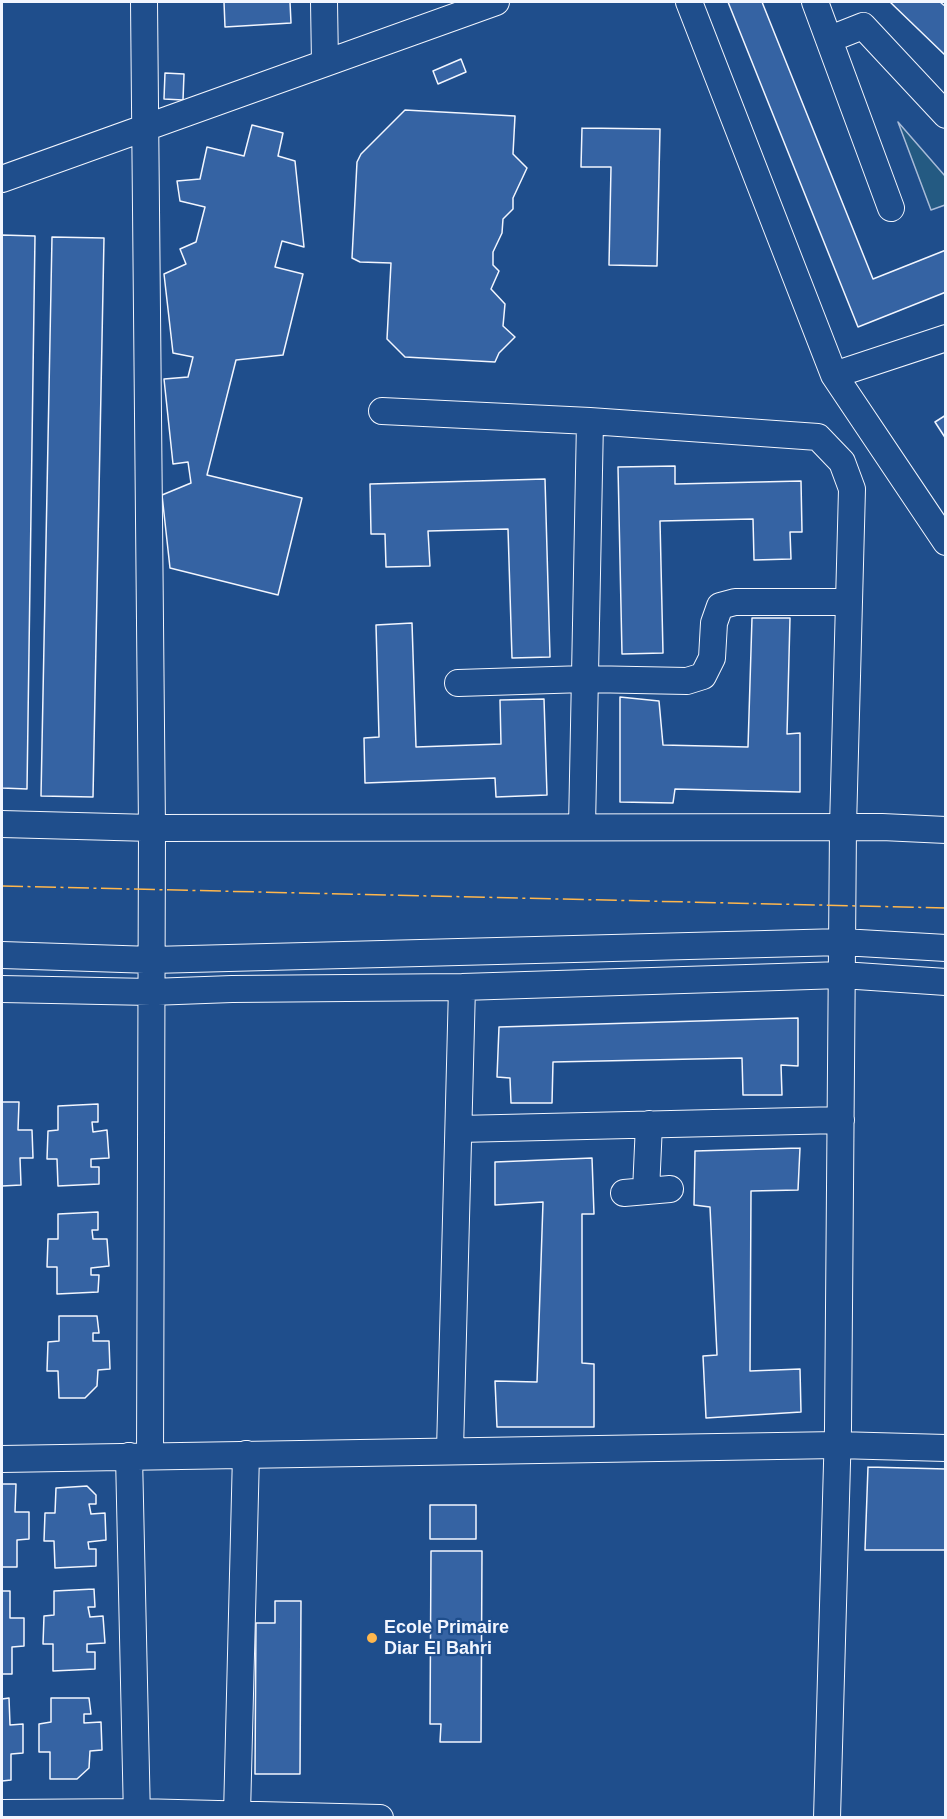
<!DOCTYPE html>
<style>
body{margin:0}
#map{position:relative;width:947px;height:1819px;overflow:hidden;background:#1f4e8c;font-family:Helvetica,sans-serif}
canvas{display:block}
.frame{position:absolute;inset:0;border:3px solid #f2f6ff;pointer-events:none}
</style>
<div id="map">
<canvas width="947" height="1819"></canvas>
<div class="frame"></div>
</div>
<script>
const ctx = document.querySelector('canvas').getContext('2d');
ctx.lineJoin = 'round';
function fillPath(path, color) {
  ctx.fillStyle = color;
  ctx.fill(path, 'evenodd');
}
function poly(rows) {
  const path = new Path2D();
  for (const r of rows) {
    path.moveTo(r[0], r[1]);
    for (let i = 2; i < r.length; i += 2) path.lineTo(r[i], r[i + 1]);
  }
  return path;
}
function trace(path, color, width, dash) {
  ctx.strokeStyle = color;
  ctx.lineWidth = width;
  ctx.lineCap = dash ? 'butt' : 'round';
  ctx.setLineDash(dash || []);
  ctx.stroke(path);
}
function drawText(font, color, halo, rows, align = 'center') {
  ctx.font = font + ' Helvetica,sans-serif';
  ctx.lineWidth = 4.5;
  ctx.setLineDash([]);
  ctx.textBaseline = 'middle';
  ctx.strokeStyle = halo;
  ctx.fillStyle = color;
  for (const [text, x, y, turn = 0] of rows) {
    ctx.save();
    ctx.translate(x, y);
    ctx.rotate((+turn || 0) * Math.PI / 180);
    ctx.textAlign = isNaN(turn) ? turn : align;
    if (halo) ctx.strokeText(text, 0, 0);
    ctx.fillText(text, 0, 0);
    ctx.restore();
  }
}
const green = poly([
 [898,122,945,176,945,205,931,210,898,122]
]);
fillPath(green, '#245a82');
trace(green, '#a8bbd7', 1.5);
const building = poly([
 [224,2,290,2,291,23,225,27,224,2],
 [728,2,762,2,873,279,946,250,946,292,858,327,728,2],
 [890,2,940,2,946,7,946,56,890,2],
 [461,59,466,72,438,84,433,71,461,59],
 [165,73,184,74,183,100,164,99,165,73],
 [405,110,515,116,513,154,527,168,513,198,513,209,503,219,502,233,493,252,493,265,499,271,491,289,505,304,503,326,515,337,499,353,495,362,405,357,387,339,391,263,360,262,352,258,357,162,361,154,405,110],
 [252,125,283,133,278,156,295,161,304,247,282,241,275,267,303,274,283,355,236,360,207,475,302,498,278,595,170,568,162,495,191,483,188,462,173,464,164,379,188,377,193,357,173,353,164,274,186,264,180,249,196,242,205,207,180,201,177,181,200,179,207,147,244,156,252,125],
 [582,128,660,129,657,266,609,265,611,167,581,167,582,128],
 [2,235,35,236,27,789,2,788,2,235],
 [52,237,104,238,93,797,41,796,52,237],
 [946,415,946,439,935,422,946,415],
 [675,466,675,484,801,481,802,532,790,532,791,559,754,560,753,519,660,521,663,653,622,654,618,467,675,466],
 [545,479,550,657,512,658,508,529,428,531,430,566,386,567,385,534,371,534,370,484,545,479],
 [752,618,790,618,787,734,800,733,800,792,675,789,673,803,620,802,620,697,659,701,663,745,748,747,752,618],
 [412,623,416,747,501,744,500,700,544,699,547,795,496,797,495,778,365,783,364,738,379,737,376,625,412,623],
 [798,1018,798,1066,781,1065,782,1095,743,1095,742,1058,553,1062,552,1103,511,1103,510,1078,497,1077,499,1027,798,1018],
 [2,1102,19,1102,18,1130,32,1130,33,1158,20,1158,21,1185,2,1186,2,1102],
 [98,1104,98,1122,92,1122,93,1132,107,1130,109,1158,91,1159,91,1167,99,1167,99,1184,58,1186,57,1159,47,1159,48,1131,58,1130,58,1106,98,1104],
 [800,1148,798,1190,751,1191,750,1371,800,1369,801,1412,706,1418,703,1356,717,1355,710,1207,694,1205,695,1151,800,1148],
 [592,1158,594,1214,582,1214,582,1363,594,1364,594,1427,497,1427,495,1381,537,1382,543,1202,495,1205,495,1162,592,1158],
 [98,1212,98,1230,92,1230,93,1239,107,1239,109,1266,91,1268,91,1275,99,1275,98,1292,57,1294,57,1267,47,1267,48,1239,58,1239,58,1214,98,1212],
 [59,1316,97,1316,99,1333,93,1333,93,1341,109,1341,110,1369,98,1370,97,1386,85,1398,59,1398,58,1371,47,1371,48,1342,59,1341,59,1316],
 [868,1467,946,1469,946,1550,865,1550,868,1467],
 [2,1484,16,1484,15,1512,29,1512,29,1539,17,1540,17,1567,2,1567,2,1484],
 [87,1486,96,1495,96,1504,89,1504,91,1514,105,1513,106,1540,88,1542,89,1549,96,1549,96,1566,55,1568,54,1541,44,1541,45,1513,55,1513,56,1488,87,1486],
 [430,1505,476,1505,476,1539,430,1539,430,1505],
 [431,1551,482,1551,481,1742,440,1742,441,1724,430,1724,431,1551],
 [94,1589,95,1607,88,1607,90,1617,103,1616,105,1643,87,1644,87,1652,95,1652,95,1669,53,1671,53,1644,43,1644,44,1616,54,1615,54,1591,94,1589],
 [2,1591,10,1591,10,1618,24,1618,24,1646,12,1647,12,1674,2,1674,2,1591],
 [275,1601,301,1601,300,1774,255,1774,256,1623,275,1623,275,1601],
 [9,1698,10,1725,23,1724,23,1753,11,1754,11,1780,2,1781,2,1699,9,1698],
 [51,1698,89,1698,91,1714,84,1714,84,1723,101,1722,102,1750,90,1751,89,1768,77,1779,50,1779,50,1752,39,1752,39,1724,51,1722,51,1698]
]);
fillPath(building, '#3563a3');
trace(building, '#f2f6ff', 1.5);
const minor = poly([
 [144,2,152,828,150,1456],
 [324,2,325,63],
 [689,2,834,375],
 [815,2,891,208],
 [830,39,863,26,946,115],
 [2,179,496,2],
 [946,338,834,375,946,542],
 [382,411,590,421,818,437,842,462,852,489,843,827,838,1428,827,1818],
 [458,683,585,679,687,681,703,676,712,658,714,623,720,606,735,602,849,602],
 [2,824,152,828,882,827,946,830],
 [582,827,590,421],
 [2,955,152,960,842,942,946,948],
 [2,989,151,992,232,989,462,987,842,975,946,982],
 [459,1129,841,1120],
 [646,1191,649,1124],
 [624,1193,670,1189],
 [450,1450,462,987],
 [129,1456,137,1818],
 [2,1459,837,1445,946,1448],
 [2,1813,137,1812,380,1818],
 [237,1814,246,1454]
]);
trace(minor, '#f2f6ff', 28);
trace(minor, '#1f4e8c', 26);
trace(poly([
 [2,886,946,908]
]), '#ffb74d', 1.5, [21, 4.5, 3, 4.5]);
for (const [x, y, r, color] of [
 [372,1638,6,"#ffb74d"]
]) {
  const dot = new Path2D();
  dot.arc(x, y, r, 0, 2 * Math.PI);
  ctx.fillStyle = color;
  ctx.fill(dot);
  trace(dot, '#1f4e8c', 2);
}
drawText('bold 18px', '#f2f6ff', '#1f4e8c', [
 ["Ecole Primaire",384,1628],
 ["Diar El Bahri",384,1649]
], 'left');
</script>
